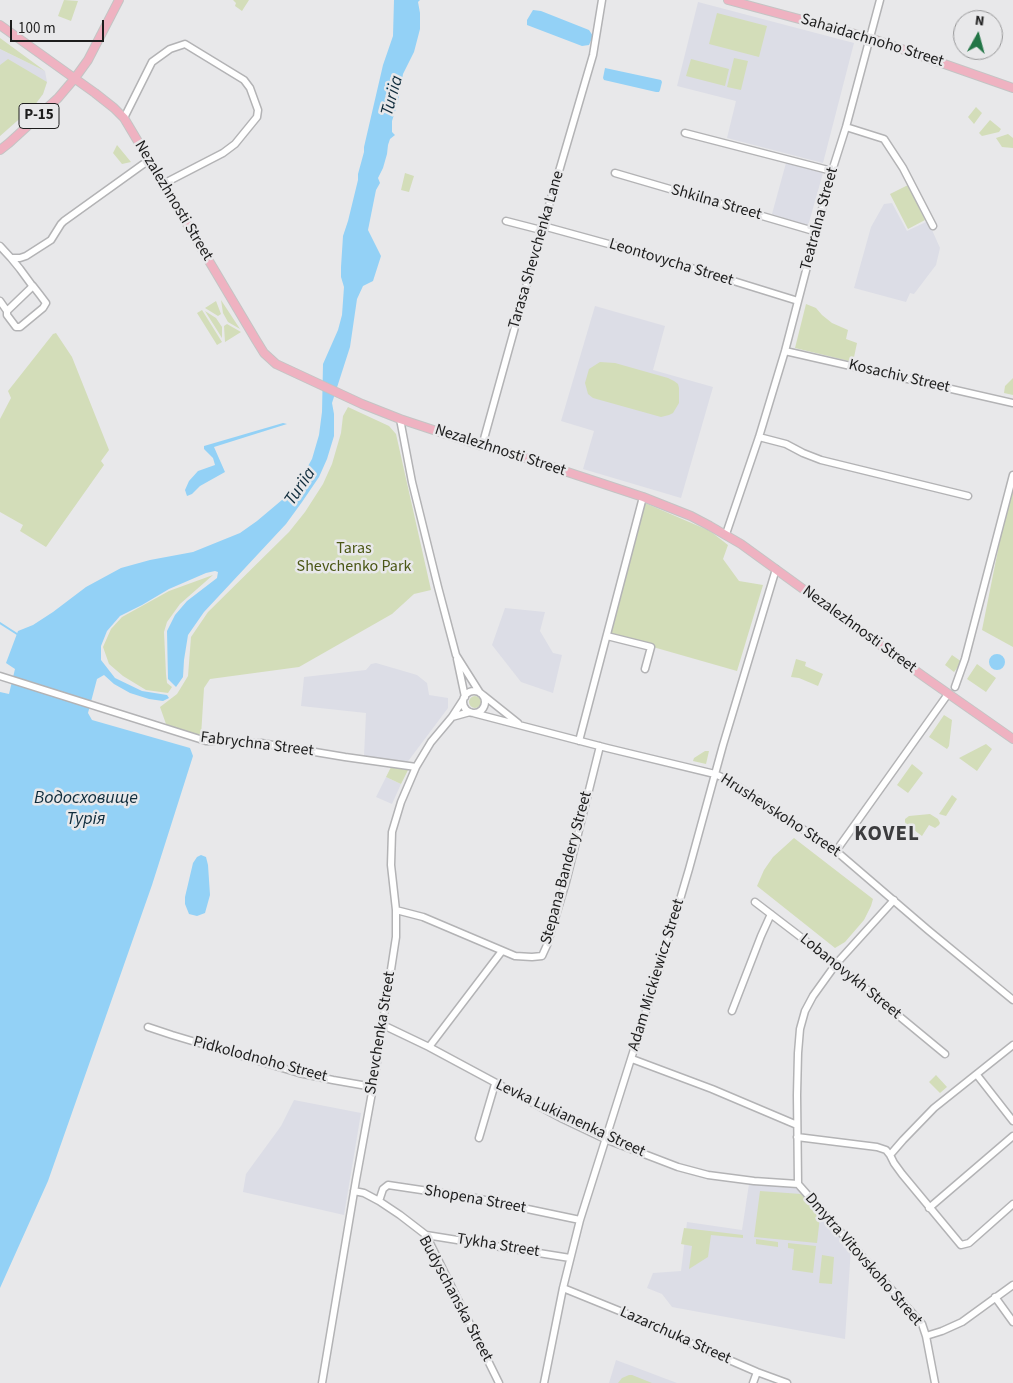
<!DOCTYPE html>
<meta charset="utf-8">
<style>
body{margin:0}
#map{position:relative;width:1013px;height:1383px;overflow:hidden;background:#e8e8ea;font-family:"Source Sans 3",sans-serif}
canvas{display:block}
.north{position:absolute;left:953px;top:10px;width:50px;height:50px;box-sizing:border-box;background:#e8e8ea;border:1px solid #979798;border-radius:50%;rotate:7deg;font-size:14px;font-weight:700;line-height:20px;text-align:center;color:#1d1d1d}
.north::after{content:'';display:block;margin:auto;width:18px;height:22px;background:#227546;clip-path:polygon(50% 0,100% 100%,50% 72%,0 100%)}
.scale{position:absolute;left:10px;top:20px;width:94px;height:22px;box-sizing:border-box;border:2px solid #1d1d1d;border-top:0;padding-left:6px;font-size:15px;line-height:18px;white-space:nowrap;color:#1d1d1d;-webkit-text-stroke:4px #e8e8ea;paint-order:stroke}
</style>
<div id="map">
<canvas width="1013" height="1383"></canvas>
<div class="north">N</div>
<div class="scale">100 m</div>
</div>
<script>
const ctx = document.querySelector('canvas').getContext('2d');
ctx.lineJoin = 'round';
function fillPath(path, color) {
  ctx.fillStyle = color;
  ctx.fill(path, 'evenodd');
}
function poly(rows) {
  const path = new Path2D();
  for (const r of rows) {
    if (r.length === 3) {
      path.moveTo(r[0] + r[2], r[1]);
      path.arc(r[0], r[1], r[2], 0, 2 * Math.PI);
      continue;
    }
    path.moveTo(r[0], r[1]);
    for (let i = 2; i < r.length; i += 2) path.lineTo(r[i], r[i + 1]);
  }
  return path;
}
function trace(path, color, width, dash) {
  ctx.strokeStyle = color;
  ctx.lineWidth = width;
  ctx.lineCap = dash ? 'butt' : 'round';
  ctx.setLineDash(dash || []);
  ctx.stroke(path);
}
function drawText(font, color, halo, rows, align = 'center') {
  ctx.font = font + ' "Source Sans 3",sans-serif';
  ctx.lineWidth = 5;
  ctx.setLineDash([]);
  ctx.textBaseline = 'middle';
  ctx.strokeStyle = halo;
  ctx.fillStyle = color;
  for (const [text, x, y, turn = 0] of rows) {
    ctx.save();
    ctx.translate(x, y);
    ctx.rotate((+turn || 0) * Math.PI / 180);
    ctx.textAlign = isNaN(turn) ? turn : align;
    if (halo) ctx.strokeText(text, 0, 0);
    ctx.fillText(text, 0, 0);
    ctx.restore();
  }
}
fillPath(poly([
 [698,2,854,43,823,163,727,138,736,101,677,86],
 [0,49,45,71,47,82,43,94,34,106,0,136],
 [786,163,823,173,808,226,772,214],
 [892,203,907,231,928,221,940,248,936,265,914,294,910,293,906,302,854,288,871,227,884,204],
 [595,306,665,326,653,370,713,387,681,498,583,469,594,431,561,421],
 [505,608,545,612,540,631,553,653,562,655,553,693,521,682,492,645],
 [376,663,417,675,427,683,429,695,448,698,448,708,409,760,405,763,364,756,366,713,301,706,304,677,366,670,371,664],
 [386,777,401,784,392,804,376,797],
 [294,1100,361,1113,344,1215,243,1192,246,1174,281,1126],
 [749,1184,797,1186,851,1248,845,1339,672,1307,662,1294,647,1288,653,1273,681,1271,687,1222,742,1230],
 [616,1360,677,1383,609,1383]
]), '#dcdde6');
fillPath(poly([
 [64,0,78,1,71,21,58,16],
 [233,0,249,0,242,11,235,6,236,3],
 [717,13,767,26,759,57,709,44],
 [0,38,45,71,0,49],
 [734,58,748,61,741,90,727,87],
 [8,59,47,82,43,94,34,106,0,136,0,65],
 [691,59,729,69,725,86,686,76],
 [976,107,982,113,974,124,968,117],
 [990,120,1001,129,999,132,982,136,979,133],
 [1008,134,1013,138,1013,148,1002,147,996,138],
 [117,145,131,162,122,164,113,153],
 [405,173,414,176,409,192,401,190],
 [908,185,925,220,908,229,890,194],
 [221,300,240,329,228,322,223,313],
 [216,301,221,314,218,316,205,308],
 [806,304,816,308,822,315,832,323,848,330,846,339,857,343,853,362,795,348],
 [202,310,222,342,217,345,197,313],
 [205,311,216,318,222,327,222,338],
 [227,324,241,332,225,342,224,326],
 [56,333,72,357,109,450,101,461,104,465,46,547,20,531,23,525,0,512,0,419,11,398,8,391,53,334],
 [600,362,615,363,668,378,674,381,678,384,679,388,679,403,673,413,669,415,661,417,593,398,588,394,585,383,589,369],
 [1013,378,1013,395,1004,393,1005,386],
 [348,407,389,426,396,434,431,590,414,594,392,614,299,667,210,679,204,688,201,736,166,724,160,707,177,694,188,676,191,637,208,612,289,532,305,512,323,484,332,464,341,433,343,416],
 [1013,490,1013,647,982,630,1003,525],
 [645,503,710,531,728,545,723,559,739,581,763,585,737,671,611,635],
 [213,575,180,604,167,622,164,632,166,674,167,683,172,687,168,693,146,690,123,676,109,664,103,647,111,629,122,617,169,591],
 [952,655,962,662,954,672,945,665],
 [796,659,806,662,805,666,823,674,818,686,799,678,791,677],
 [977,664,996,678,986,692,967,679],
 [475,702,6],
 [944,715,952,720,949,746,947,749,929,737],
 [986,744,992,749,977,771,959,758],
 [705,751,709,751,706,764,693,761,694,758],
 [912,764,923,773,908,793,897,785],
 [391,767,408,770,401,784,386,777],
 [952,795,957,799,946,816,939,814],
 [930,814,938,819,940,823,939,825,935,828,929,825,922,836,906,824,905,822,905,819,909,816],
 [794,838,873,899,871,906,864,920,845,942,835,948,757,886,764,870,773,857],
 [936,1075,947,1087,940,1093,929,1082],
 [760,1191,801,1194,820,1217,817,1243,754,1237],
 [684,1228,743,1235,743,1238,711,1235,708,1257,689,1269,692,1246,681,1244],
 [756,1239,778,1242,778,1247,756,1244],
 [788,1243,816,1246,813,1273,792,1270,794,1249,788,1248],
 [822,1255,834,1257,832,1284,819,1283],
 [629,1375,632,1375,652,1383,618,1383,622,1378]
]), '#d3ddb9');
fillPath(poly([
 [394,0,420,0,418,2,420,13,420,29,414,52,403,74,398,102,392,121,392,132,395,135,390,139,388,145,387,154,383,168,378,178,380,183,376,190,368,230,381,256,373,281,363,286,357,299,350,347,332,403,334,414,334,436,327,459,319,477,302,502,286,524,204,612,188,635,184,660,183,677,176,687,168,679,167,631,175,615,187,601,217,578,218,572,215,571,206,573,169,589,142,605,120,616,107,631,101,646,101,660,115,678,142,691,167,695,169,698,163,701,149,699,130,693,114,684,104,675,97,679,88,713,92,720,190,748,193,756,152,885,48,1181,0,1288,0,692,9,694,15,669,6,663,18,631,33,625,53,612,86,587,121,568,150,560,193,552,240,533,257,521,295,489,312,459,319,435,322,412,323,364,338,330,342,315,344,287,341,277,341,267,343,236,348,221,358,180,358,174,364,152,364,147,383,65,393,36],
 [533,10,541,11,589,30,593,36,589,45,582,46,527,25,527,20],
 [605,68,661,80,662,82,660,90,659,92,656,92,604,80,603,78],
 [283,423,287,424,214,447,225,472,200,486,192,494,187,496,185,490,189,481,198,471,215,465,213,458,204,449,204,446],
 [997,662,8],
 [201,855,206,857,208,865,210,895,205,913,197,916,189,914,185,904,185,897,193,863,197,857]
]), '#93d1f6');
trace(poly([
 [0,623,17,634]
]), '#93d1f6', 2);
const minor = poly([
 [124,118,152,62,170,49,185,44,244,80,250,88,258,110,257,117,235,144,223,153,163,184],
 [846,127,884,139,903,168,933,226],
 [685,133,832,171],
 [615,173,817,232],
 [506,221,541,230],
 [543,226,656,257,798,301],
 [0,246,11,258,20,258,26,256,51,240,61,224,64,221,149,160],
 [11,258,20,269,31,284,33,286,40,295,46,303,43,308,20,327,16,327,7,315,7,311,33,286],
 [0,301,7,311],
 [785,351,1013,403],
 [400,419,412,482,438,587,456,655,480,693],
 [759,437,786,444,803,453,821,460,968,496],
 [482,446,543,226,593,55,602,0],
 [726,534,759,437,785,351,832,171,846,127,880,0],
 [607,636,651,647,645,669],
 [457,659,465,697],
 [0,676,206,741,261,743,345,757,416,767],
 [955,687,965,659,1013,475],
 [474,702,11],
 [483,695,518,723],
 [473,713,607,748,715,774,728,780,836,851,928,930,1013,1000],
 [452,717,470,712],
 [579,741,643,497],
 [836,851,948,694],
 [894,900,836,964,813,996,805,1011,800,1029,798,1053,797,1095,798,1184,922,1324,926,1336,935,1383],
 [755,902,836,964,945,1054],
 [396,910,423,917,515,956,532,957,542,956,547,945,566,882,600,746],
 [732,1011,761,936,771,914],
 [383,1025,429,1047,563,1119,605,1139,678,1167,708,1175,754,1181,798,1184],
 [148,1027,172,1035,299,1073,333,1080,373,1087],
 [429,1047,502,951],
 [632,1059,712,1089,797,1125],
 [977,1075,1013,1121],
 [797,1137,877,1147,886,1150,890,1155,894,1163,902,1174,961,1245,969,1243,1013,1204],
 [479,1138,495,1084],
 [890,1155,903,1140,934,1108,1013,1045],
 [354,1191,364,1193,379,1201,400,1215,426,1235,499,1383],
 [379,1201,383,1189,388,1185,475,1198,580,1220],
 [929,1208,1013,1136],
 [426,1235,570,1258],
 [563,1288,632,1316,690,1343,757,1372,787,1383],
 [995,1297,1013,1322],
 [926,1336,942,1331,962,1322,1013,1285],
 [322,1383,356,1180,373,1087,396,937,396,910,391,865,392,832,401,802,416,767,431,742,452,717,463,700],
 [544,1383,563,1288,580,1220,661,964,689,869,723,745,776,569],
 [753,1383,757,1372]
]);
const major = poly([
 [728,0,870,38,1013,88],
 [0,25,95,93,114,108,124,118,256,340,264,353,276,364,362,404,400,419,482,446,519,456,643,497,691,516,710,526,741,544,923,676,1013,739],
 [0,150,9,143,58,98,75,78,88,60,119,0]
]);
trace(minor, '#b3b3b5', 9);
trace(major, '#c4c4c4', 10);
trace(minor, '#fff', 6);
trace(major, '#efb2c1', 8);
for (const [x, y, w] of [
 [39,116,40]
]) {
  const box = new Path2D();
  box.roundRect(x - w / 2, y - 12.5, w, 25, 4);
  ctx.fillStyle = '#e8e8ea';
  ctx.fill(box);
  trace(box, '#1d1d1d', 1);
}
drawText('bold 15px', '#1d1d1d', null, [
 ["Р-15",39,116]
]);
drawText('16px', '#1d1d1d', '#e8e8ea', [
 ["Sahaidachnoho Street",872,41,17],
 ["Nezalezhnosti Street",173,201,59],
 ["Shkilna Street",716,203,16],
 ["Teatralna Street",820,219,-75],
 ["Tarasa Shevchenka Lane",537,250,-74],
 ["Leontovycha Street",671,263,17],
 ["Kosachiv Street",899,377,13],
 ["Nezalezhnosti Street",500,451,18],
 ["Nezalezhnosti Street",859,630,36],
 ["Fabrychna Street",257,745,7],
 ["Hrushevskoho Street",780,816,33],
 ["Stepana Bandery Street",567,868,-75],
 ["Adam Mickiewicz Street",657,975,-73],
 ["Lobanovykh Street",850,977,39],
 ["Shevchenka Street",381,1033,-81],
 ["Pidkolodnoho Street",260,1060,15],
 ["Levka Lukianenka Street",570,1119,25],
 ["Shopena Street",475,1200,10],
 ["Tykha Street",498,1246,9],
 ["Dmytra Vitovskoho Street",863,1260,49],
 ["Budyschanska Street",455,1299,62],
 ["Lazarchuka Street",675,1336,24]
]);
drawText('16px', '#4b5716', '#e8e8ea', [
 ["Taras",354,549],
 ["Shevchenko Park",354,567]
]);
drawText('italic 18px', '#0f2c3c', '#e8e8ea', [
 ["Turiia",393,96,-75],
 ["Turiia",301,487,-56],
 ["Водосховище",86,799],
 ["Турія",86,820]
]);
ctx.letterSpacing = '1px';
drawText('bold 21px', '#3c3c3e', '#e8e8ea', [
 ["KOVEL",887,835]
]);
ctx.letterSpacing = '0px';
</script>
